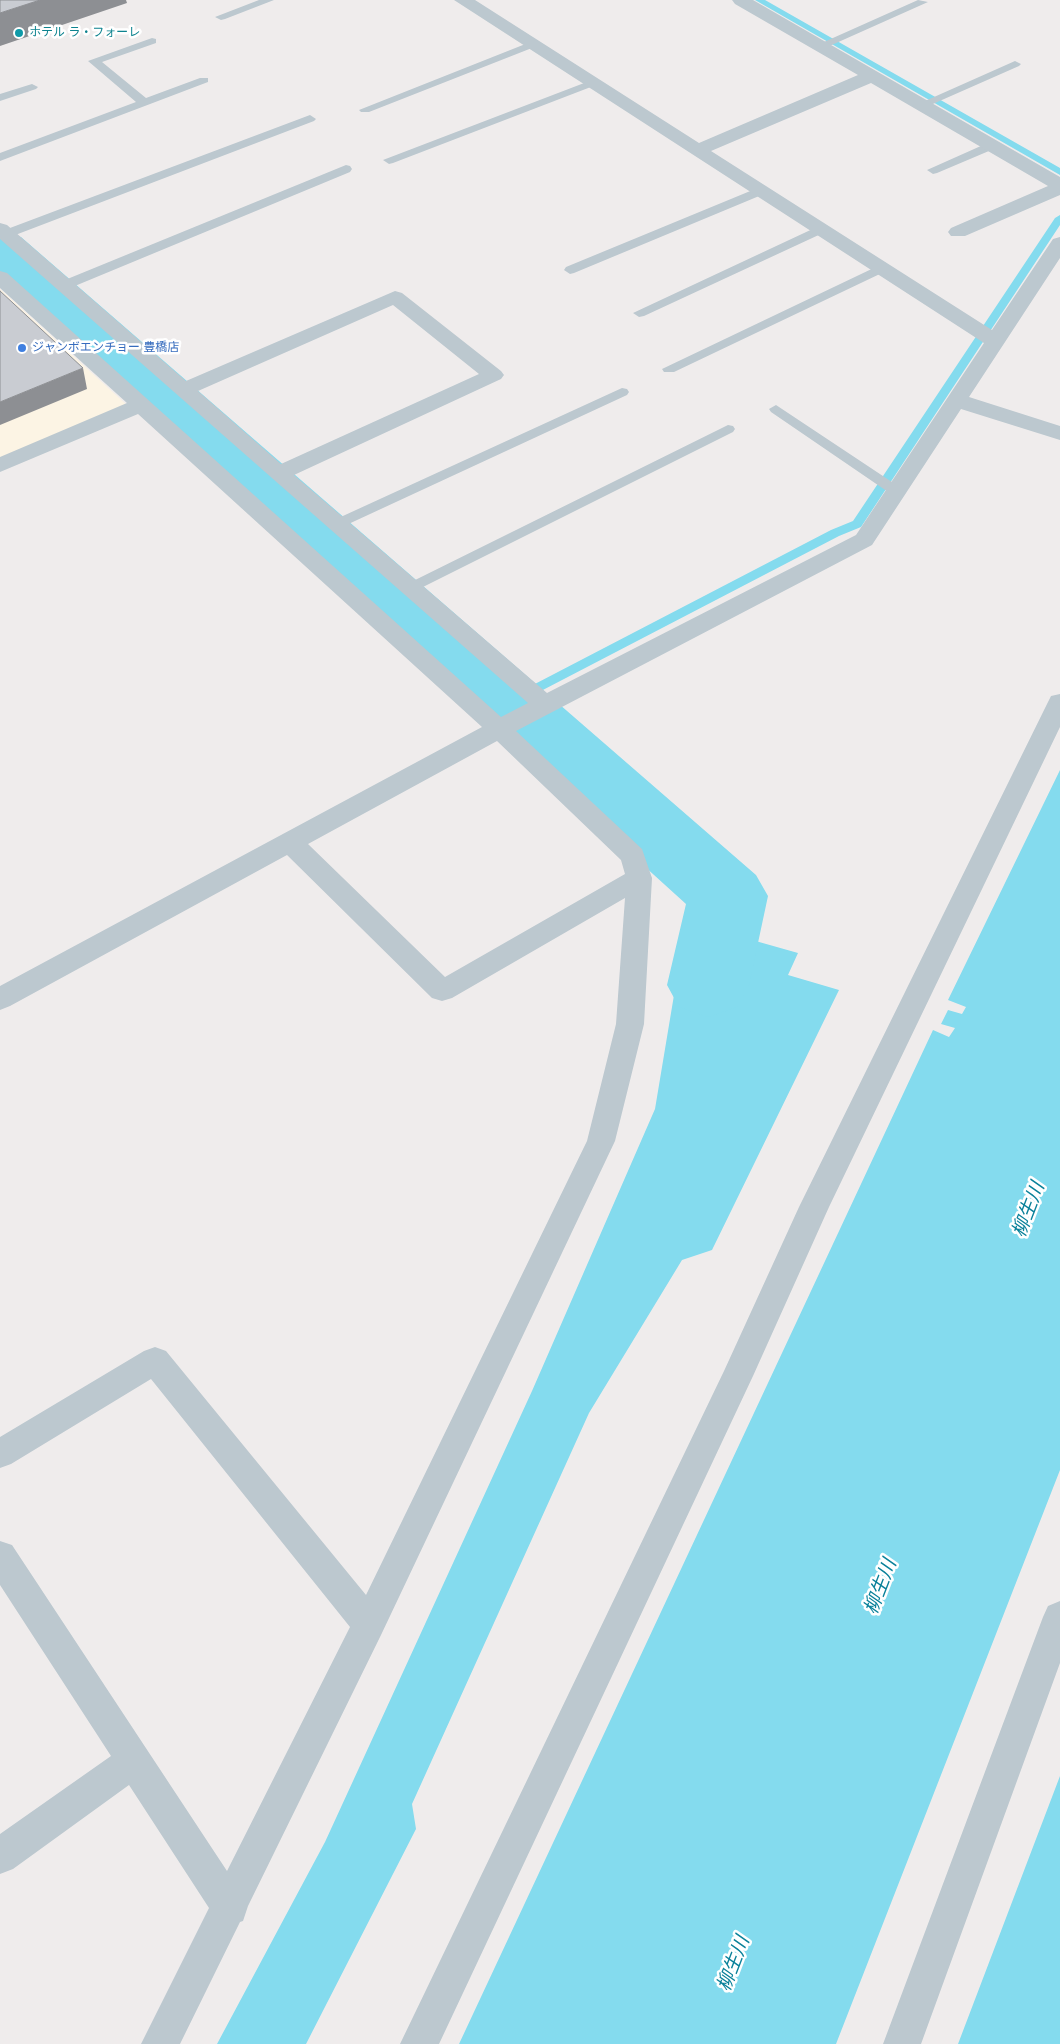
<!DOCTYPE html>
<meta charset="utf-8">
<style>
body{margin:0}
canvas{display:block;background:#efecec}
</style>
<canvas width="1060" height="2044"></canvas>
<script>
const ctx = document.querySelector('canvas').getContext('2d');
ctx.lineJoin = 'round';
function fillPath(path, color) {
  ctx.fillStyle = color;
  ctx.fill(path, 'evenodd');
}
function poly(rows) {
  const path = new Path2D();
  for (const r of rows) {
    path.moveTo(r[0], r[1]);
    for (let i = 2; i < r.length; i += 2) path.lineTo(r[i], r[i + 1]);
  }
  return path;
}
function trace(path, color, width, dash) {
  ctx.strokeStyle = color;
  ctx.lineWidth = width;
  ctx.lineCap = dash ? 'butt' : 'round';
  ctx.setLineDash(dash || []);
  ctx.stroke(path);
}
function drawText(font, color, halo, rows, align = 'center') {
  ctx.font = font + ' "Fira Sans","Noto Sans JP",sans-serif';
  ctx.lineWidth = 5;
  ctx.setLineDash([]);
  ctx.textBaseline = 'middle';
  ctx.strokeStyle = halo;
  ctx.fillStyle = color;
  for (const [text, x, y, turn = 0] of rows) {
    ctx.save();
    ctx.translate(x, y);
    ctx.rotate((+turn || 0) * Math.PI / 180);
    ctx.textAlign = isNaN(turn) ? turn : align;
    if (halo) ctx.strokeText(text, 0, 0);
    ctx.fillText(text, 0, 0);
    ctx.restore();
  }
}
fillPath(poly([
 [0,289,128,406,0,459]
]), '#fcf4e4');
fillPath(poly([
 [1060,770,1060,1470,836,2044,459,2044,933,1030,949,1037,955,1028,941,1024,948,1010,962,1014,966,1007,948,1000],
 [718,875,755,901,745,938,798,953,788,975,839,990,712,1250,682,1260,589,1413,412,1804,416,1829,306,2044,217,2044,325,1842,532,1391,655,1109,692,887],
 [1060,1776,1060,2044,958,2044]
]), '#84dbee');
fillPath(poly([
 [755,0,765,0,1060,168,1060,175,755,0],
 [1060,215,1060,225,861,527,839,536,514,705,506,705,504,702,506,699,831,530,853,521,1055,218,1060,215]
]), '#84dbee');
fillPath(poly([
 [0,232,21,237,756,875,768,896,749,985,737,1007,708,1017,679,1007,667,985,686,904,0,282,0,232]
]), '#84dbee');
fillPath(poly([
 [259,0,274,0,225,19,221,20,215,17,259,0],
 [918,0,928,2,825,48,821,49,815,46,918,0],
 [152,38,156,39,156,43,102,62,146,98,200,78,208,78,208,82,0,161,0,153,136,102,88,61,152,38],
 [533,41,537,42,537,46,369,112,361,112,359,110,533,41],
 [1015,61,1021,64,1019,66,926,107,922,108,916,105,1015,61],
 [592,80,596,81,596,85,393,163,389,164,383,160,592,80],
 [32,84,38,87,36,89,0,101,0,94,32,84],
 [310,115,316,119,314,121,10,237,6,238,0,234,2,231,310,115],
 [992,141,996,142,996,148,937,173,933,174,927,170,992,141],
 [346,165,350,166,352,169,350,172,70,288,65,289,59,285,60,282,346,165],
 [760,187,764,188,766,191,764,194,574,273,570,274,564,270,566,267,760,187],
 [819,226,825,230,823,233,644,316,639,317,633,313,819,226],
 [880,265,884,266,886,269,884,272,674,372,664,372,662,369,880,265],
 [622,388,627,389,629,392,627,395,342,527,337,529,330,524,332,521,622,388],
 [776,405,901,488,903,491,901,494,891,494,771,412,769,409,776,405],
 [728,425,733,426,735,429,733,432,415,591,410,593,403,588,405,585,728,425]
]), '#bcc8cf');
fillPath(poly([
 [454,0,475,0,699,143,858,75,735,4,732,0,753,0,1060,177,1060,195,965,236,951,236,948,232,951,228,1048,186,871,83,711,151,992,330,1053,239,1060,237,1060,258,969,397,1060,426,1060,440,961,409,872,545,516,731,642,849,652,878,644,1024,615,1141,381,1635,248,1906,243,1921,240,1922,180,2044,141,2044,209,1908,129,1785,13,1869,0,1874,0,1834,111,1756,0,1585,0,1541,12,1545,227,1871,350,1627,151,1379,11,1464,0,1468,0,1437,144,1351,155,1347,166,1351,366,1595,587,1141,616,1024,625,898,452,998,442,1001,432,998,287,855,10,1006,0,1010,0,986,482,727,138,414,0,472,0,457,127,403,0,288,0,271,7,273,501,717,528,703,0,239,0,223,7,225,186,381,395,291,402,293,501,371,504,375,501,379,294,475,547,693,856,535,984,343,454,0],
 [393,305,479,374,281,464,198,391,393,305],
 [497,741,621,860,625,874,445,977,308,844,497,741],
 [1060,694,1060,727,829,1207,753,1376,439,2044,400,2044,724,1371,799,1207,1048,702,1051,696,1060,694],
 [1060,1601,1060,1663,921,2044,883,2044,1043,1617,1048,1606,1060,1601]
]), '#bcc8cf');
fillPath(poly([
 [40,0,126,0,127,3,0,46,0,13],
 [83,368,87,389,0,425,0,402]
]), '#8d8f93');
const building = poly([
 [0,0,40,0,0,13,0,0],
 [0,291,83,368,0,402,0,291]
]);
fillPath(building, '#c9ccd2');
trace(building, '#8d8f93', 1);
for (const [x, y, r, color] of [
 [19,33,5,"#0f9aa8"],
 [22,348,5,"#3f7fe0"]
]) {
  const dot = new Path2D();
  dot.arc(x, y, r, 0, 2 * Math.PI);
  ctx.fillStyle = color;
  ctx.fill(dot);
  trace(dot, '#fff', 2);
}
drawText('12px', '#0d838f', '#fff', [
 ["ホテル ラ・フォーレ",29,33]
], 'left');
drawText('12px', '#366cbe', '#fff', [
 ["ジャンボエンチョー 豊橋店",32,348]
], 'left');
drawText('italic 19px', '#09819a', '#fff', [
 ["柳生川",1029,1210,-69],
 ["柳生川",881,1587,-69],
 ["柳生川",734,1964,-69]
]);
</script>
